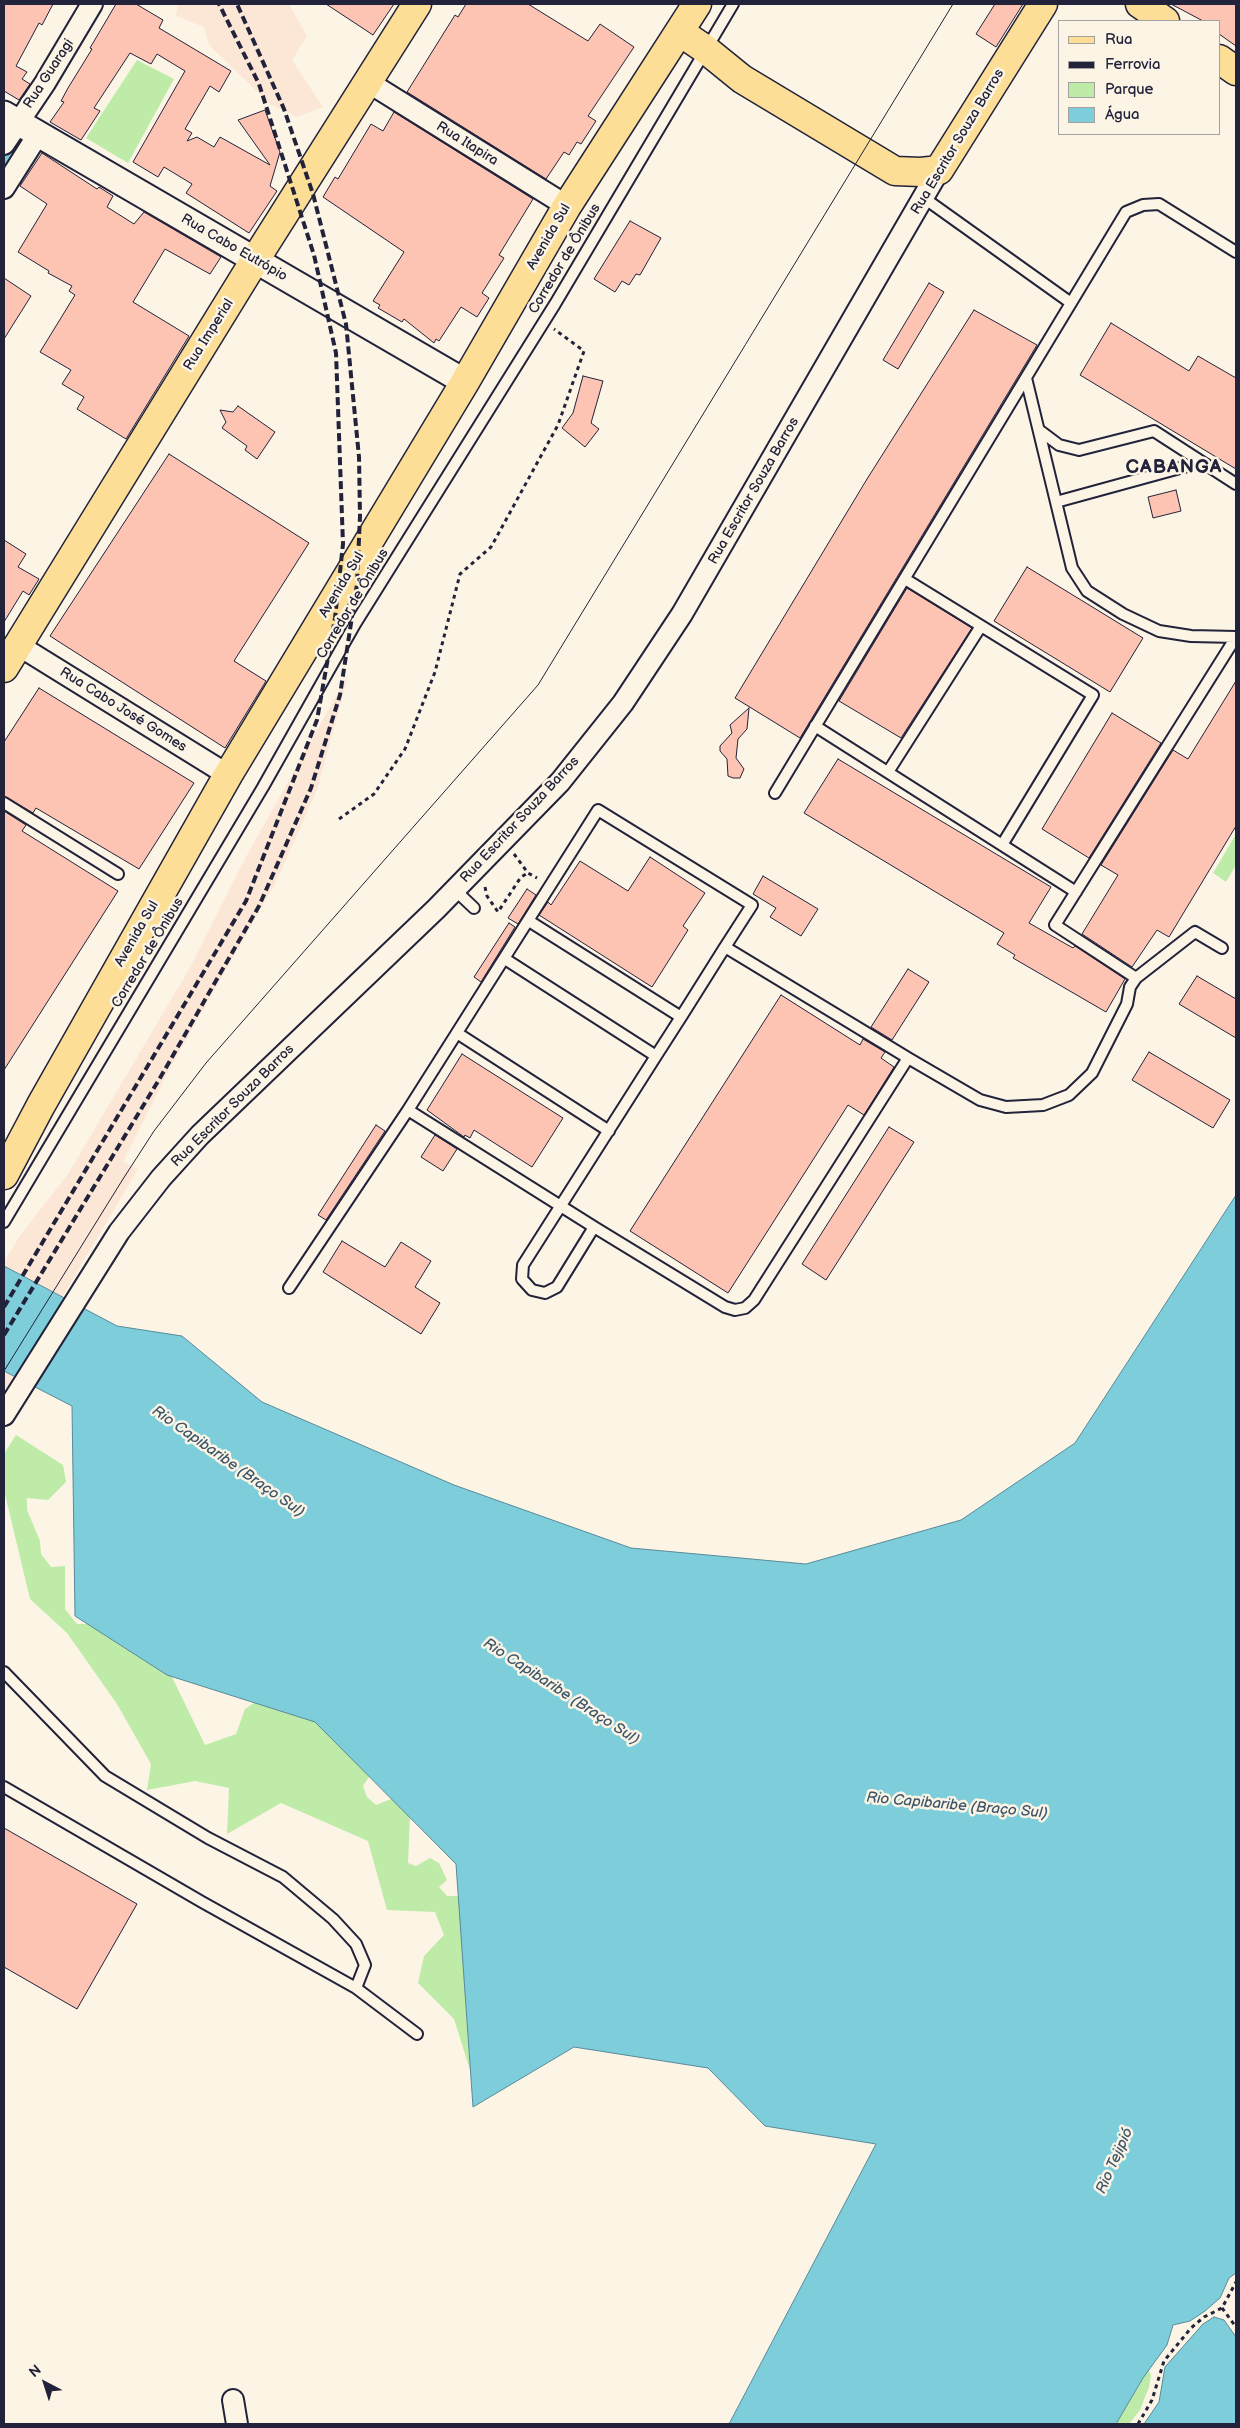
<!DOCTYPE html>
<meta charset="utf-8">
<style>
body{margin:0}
#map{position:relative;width:1240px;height:2428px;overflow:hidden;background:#fcf5e5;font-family:"Balsamiq Sans",sans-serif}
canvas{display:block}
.frame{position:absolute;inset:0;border:5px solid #22223b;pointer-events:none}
.legend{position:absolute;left:1058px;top:20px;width:162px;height:115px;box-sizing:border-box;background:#fcf5e5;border:1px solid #a5a1a1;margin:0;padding:6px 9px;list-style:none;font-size:15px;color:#22223b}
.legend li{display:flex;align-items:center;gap:10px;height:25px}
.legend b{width:25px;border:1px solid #a5a1a1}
.north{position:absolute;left:20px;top:2358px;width:50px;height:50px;-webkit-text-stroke:4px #fcf5e5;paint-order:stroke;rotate:320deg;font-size:14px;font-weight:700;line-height:20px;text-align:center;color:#22223b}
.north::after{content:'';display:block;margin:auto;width:18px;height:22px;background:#22223b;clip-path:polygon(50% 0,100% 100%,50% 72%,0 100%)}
</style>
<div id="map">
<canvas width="1240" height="2428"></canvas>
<div class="frame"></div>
<ul class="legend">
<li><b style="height:6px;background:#fdde96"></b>Rua</li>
<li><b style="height:6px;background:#22223b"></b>Ferrovia</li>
<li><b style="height:14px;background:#beeba8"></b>Parque</li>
<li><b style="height:14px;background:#7dcdda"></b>Água</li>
</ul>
<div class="north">N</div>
</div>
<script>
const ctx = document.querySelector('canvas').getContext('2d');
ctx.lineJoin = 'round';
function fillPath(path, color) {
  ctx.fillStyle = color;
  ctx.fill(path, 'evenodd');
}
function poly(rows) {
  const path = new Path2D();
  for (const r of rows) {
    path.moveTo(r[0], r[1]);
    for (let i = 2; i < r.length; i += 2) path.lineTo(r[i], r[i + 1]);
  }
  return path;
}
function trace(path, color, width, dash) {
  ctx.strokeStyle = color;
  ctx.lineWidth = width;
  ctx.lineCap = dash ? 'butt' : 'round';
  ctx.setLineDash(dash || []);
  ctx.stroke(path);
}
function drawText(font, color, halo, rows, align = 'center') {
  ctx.font = font + ' "Balsamiq Sans",sans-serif';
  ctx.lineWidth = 5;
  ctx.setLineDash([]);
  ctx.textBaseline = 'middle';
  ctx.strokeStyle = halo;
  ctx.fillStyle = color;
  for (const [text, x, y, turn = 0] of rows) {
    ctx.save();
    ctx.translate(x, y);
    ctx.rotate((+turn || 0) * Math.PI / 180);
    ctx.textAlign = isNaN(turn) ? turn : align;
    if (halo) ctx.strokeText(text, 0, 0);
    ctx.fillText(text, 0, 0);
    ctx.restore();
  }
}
fillPath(poly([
 [178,4,289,4,307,36,292,60,323,107,297,117,270,104,209,45,204,27,176,16],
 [349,673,317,790,275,884,171,1066,123,1162,138,1169,4,1395,4,1262,19,1237,68,1174,188,971,246,857]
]), '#fce6d6');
fillPath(poly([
 [137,60,174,79,128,163,86,138],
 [1236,834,1236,865,1226,882,1213,873],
 [16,1435,63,1465,66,1482,48,1500,27,1498,27,1510,40,1541,41,1554,51,1567,65,1566,65,1609,77,1624,89,1624,114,1641,174,1664,172,1677,205,1745,236,1734,245,1709,254,1703,306,1699,369,1777,363,1786,367,1797,376,1805,391,1799,404,1806,410,1818,408,1863,416,1866,430,1858,439,1863,447,1880,439,1887,447,1896,458,1896,464,1906,466,2007,470,2070,454,2019,418,1983,424,1956,444,1935,435,1912,387,1910,368,1841,281,1803,227,1834,229,1788,195,1781,147,1790,151,1764,117,1704,67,1633,30,1599,4,1490,4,1454],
 [1148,2370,1151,2375,1149,2387,1140,2410,1129,2424,1116,2424]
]), '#beeba8');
const water = poly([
 [1236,1195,1236,2273,1229,2278,1220,2298,1205,2311,1190,2321,1173,2325,1167,2345,1143,2378,1116,2424,729,2424,876,2144,765,2126,708,2068,574,2047,473,2107,456,1864,315,1722,167,1675,75,1616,72,1406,4,1371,4,1266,117,1326,182,1336,262,1402,454,1485,631,1548,806,1564,961,1520,1075,1443,1236,1195],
 [1214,2317,1224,2320,1236,2337,1236,2424,1144,2424,1159,2402,1165,2367,1203,2324,1214,2317]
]);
fillPath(water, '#7dcdda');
trace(water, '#59899a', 1);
trace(poly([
 [4,164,24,132]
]), '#7dcdda', 21);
const building = poly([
 [4,4,53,4,42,25,39,23,16,66,27,72,22,79,30,84,19,100,4,91,4,4],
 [116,4,136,4,163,20,159,28,231,71,219,92,210,86,185,129,192,133,187,141,197,137,214,147,220,137,270,165,238,120,265,110,280,152,270,186,277,191,249,233,186,193,192,184,164,167,158,177,133,162,185,71,157,54,151,64,130,53,94,108,100,111,81,140,50,122,64,102,61,101,68,88,92,49,90,48,116,4],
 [326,4,394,4,373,35,326,4],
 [466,4,528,4,588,41,600,24,634,47,588,116,596,121,581,144,577,142,569,155,564,152,546,179,407,92,455,15,458,17,466,4],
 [995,4,1023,4,996,47,976,34,995,4],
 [1171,4,1236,4,1236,46,1219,34,1219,21,1203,21,1171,4],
 [394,112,533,199,499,255,504,258,482,293,489,298,477,317,461,307,439,341,436,339,434,343,404,319,402,322,378,308,380,305,373,301,404,252,323,197,335,177,338,179,371,124,383,131,394,112],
 [42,153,97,189,99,187,113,196,107,207,134,224,144,212,221,257,210,274,165,249,133,302,189,336,126,439,77,409,84,397,62,384,71,370,40,352,75,295,69,291,72,286,48,273,49,271,18,252,47,204,20,186,42,153],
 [630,221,661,238,640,275,636,274,629,285,622,281,615,292,594,279,630,221],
 [4,278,31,296,4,339,4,278],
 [929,283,944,292,898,369,883,360,929,283],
 [974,310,1037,345,800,738,735,698,867,479,974,310],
 [1111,323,1189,371,1198,356,1236,378,1236,469,1080,375,1111,323],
 [583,376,603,381,591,423,599,429,585,447,562,428,573,413,583,376],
 [238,406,275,432,257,459,245,450,247,446,222,428,226,422,220,410,233,412,238,406],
 [169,454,309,543,234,661,266,681,225,748,50,636,169,454],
 [1176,490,1181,511,1153,518,1148,497,1176,490],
 [4,540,26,554,18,567,39,579,29,595,23,591,4,622,4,540],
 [1027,567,1143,638,1110,692,994,621,1027,567],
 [907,588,972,628,901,738,839,701,907,588],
 [1236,681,1236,826,1169,937,1157,930,1132,967,1082,934,1118,875,1101,865,1173,750,1188,759,1236,681],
 [39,688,194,783,139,869,36,808,33,813,4,796,4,742,39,688],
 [749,708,747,729,738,739,736,758,744,769,740,778,733,778,728,776,727,759,720,751,720,746,732,733,730,725,749,708],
 [1112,713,1161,743,1089,858,1042,829,1112,713],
 [838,759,1051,887,1029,923,1073,948,1075,946,1125,979,1106,1012,1013,958,1015,955,997,944,1004,933,804,813,838,759],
 [4,811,26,825,22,831,118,891,4,1070,4,811],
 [650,857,705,893,683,926,688,930,652,987,539,915,548,902,551,905,580,861,628,891,650,857],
 [763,876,818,909,801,936,770,917,776,908,753,894,763,876],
 [527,889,536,895,518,924,508,918,527,889],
 [509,923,515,927,481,982,474,977,509,923],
 [908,969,929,982,892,1040,871,1027,908,969],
 [1197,976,1236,999,1236,1038,1179,1004,1197,976],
 [781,995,860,1045,863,1039,885,1052,881,1058,894,1067,864,1115,848,1105,728,1293,630,1231,781,995],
 [1149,1052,1230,1100,1213,1128,1132,1080,1149,1052],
 [462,1054,563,1118,532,1167,474,1130,470,1138,465,1135,464,1137,427,1110,462,1054],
 [376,1125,385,1131,326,1220,318,1215,376,1125],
 [889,1127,914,1142,826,1280,802,1264,889,1127],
 [435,1135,457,1149,443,1171,421,1157,435,1135],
 [342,1241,385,1267,401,1242,431,1261,415,1287,440,1303,421,1334,323,1272,342,1241],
 [4,1828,137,1904,77,2009,4,1967,4,1828]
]);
fillPath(building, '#fdc4b3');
trace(building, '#22223b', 1);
const service = poly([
 [924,198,1071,303],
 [1026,378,1072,568,1087,591,1123,614,1159,631,1191,636,1236,637],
 [1039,430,1059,445,1079,450,1154,431,1236,484],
 [1056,502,1202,462],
 [905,579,1093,695,1002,845],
 [815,726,1076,892],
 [888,772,981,626],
 [775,793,1126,212,1143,205,1159,204,1236,252],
 [4,803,118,874],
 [455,890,474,908],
 [505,959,656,1056,523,1265,522,1279,532,1290,545,1293,557,1287,594,1227,725,1307,735,1310,745,1308,754,1300,908,1058,725,947,681,1017,529,921],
 [1136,978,1055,925,1236,637],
 [457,1033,609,1131],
 [656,1056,681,1017],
 [908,1058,980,1100,1006,1107,1043,1105,1069,1095,1092,1073,1127,1004,1130,987,1136,978,1195,932,1222,948],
 [408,1110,594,1227],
 [4,1222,263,787,355,624,555,304,733,4],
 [289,1288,408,1110,598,810,752,905,725,947],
 [4,1672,105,1776,208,1838,283,1877,333,1919,356,1944,365,1965,356,1988],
 [4,1787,202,1902,356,1988,417,2034]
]);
const minor = poly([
 [368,82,567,206],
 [4,144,45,83,92,4],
 [4,188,39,133],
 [18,645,228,775],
 [4,1415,119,1232,161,1178,200,1135,436,909,560,782,623,703,682,614,939,170],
 [233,2400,237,2424]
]);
const tertiary = poly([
 [4,114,465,382]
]);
const primary = poly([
 [1140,4,1165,21],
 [680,32,705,49,742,79,895,171,921,172,939,170,1043,4],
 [1219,59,1236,71]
]);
const trunk = poly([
 [4,668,255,260,417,4],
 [4,1175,41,1105,228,775,465,382,567,206,697,4]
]);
trace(service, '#22223b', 14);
trace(minor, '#22223b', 24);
trace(tertiary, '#22223b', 29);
trace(primary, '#22223b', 31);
trace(trunk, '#22223b', 31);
trace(poly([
 [339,819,374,794,405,749,435,672,460,574,491,547,558,425,584,351,554,329],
 [514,854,528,873,537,878],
 [485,887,487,896,498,912,521,877,528,873],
 [1222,2308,1236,2327],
 [1138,2424,1152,2400,1164,2361,1191,2328,1204,2317,1222,2308,1236,2282]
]), '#22223b', 3, [4, 4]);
trace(service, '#fcf5e5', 10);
trace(minor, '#fcf5e5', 20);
trace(tertiary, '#fcf5e5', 25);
trace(primary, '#fdde96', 28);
trace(trunk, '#fdde96', 28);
trace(poly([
 [4,1371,123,1179,154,1131,206,1063,538,685,953,4]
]), '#22223b', 1);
trace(poly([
 [4,1307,246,901,317,720,335,618,343,544,336,353,314,255,259,84,219,4],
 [4,1335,160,1078,259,906,311,788,340,695,357,584,360,516,359,457,346,324,313,194,284,109,237,4]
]), '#22223b', 4, [8, 4]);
drawText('14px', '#22223b', '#fcf5e5', [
 ["Rua Guaragi",49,74,-57],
 ["Rua Escritor Souza Barros",958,142,-59],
 ["Rua Itapira",467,144,32],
 ["Avenida Sul",549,237,-60],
 ["Rua Cabo Eutrópio",234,248,30],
 ["Corredor de Ônibus",565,259,-59],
 ["Rua Imperial",209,335,-58],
 ["Rua Escritor Souza Barros",754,491,-60],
 ["Avenida Sul",342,585,-59],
 ["Corredor de Ônibus",353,604,-59],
 ["Rua Cabo José Gomes",123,710,32],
 ["Rua Escritor Souza Barros",520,820,-47],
 ["Avenida Sul",137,934,-60],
 ["Corredor de Ônibus",148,953,-59],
 ["Rua Escritor Souza Barros",233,1106,-45]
]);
drawText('italic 15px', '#3d556b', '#fcf5e5', [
 ["Rio Capibaribe (Braço Sul)",228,1462,35],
 ["Rio Capibaribe (Braço Sul)",561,1692,33],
 ["Rio Capibaribe (Braço Sul)",957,1806,5],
 ["Rio Tejipió",1115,2161,-66]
]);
ctx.letterSpacing = '1px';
drawText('bold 19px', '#22223b', '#fcf5e5', [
 ["CABANGA",1174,468]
]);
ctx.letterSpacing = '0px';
</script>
